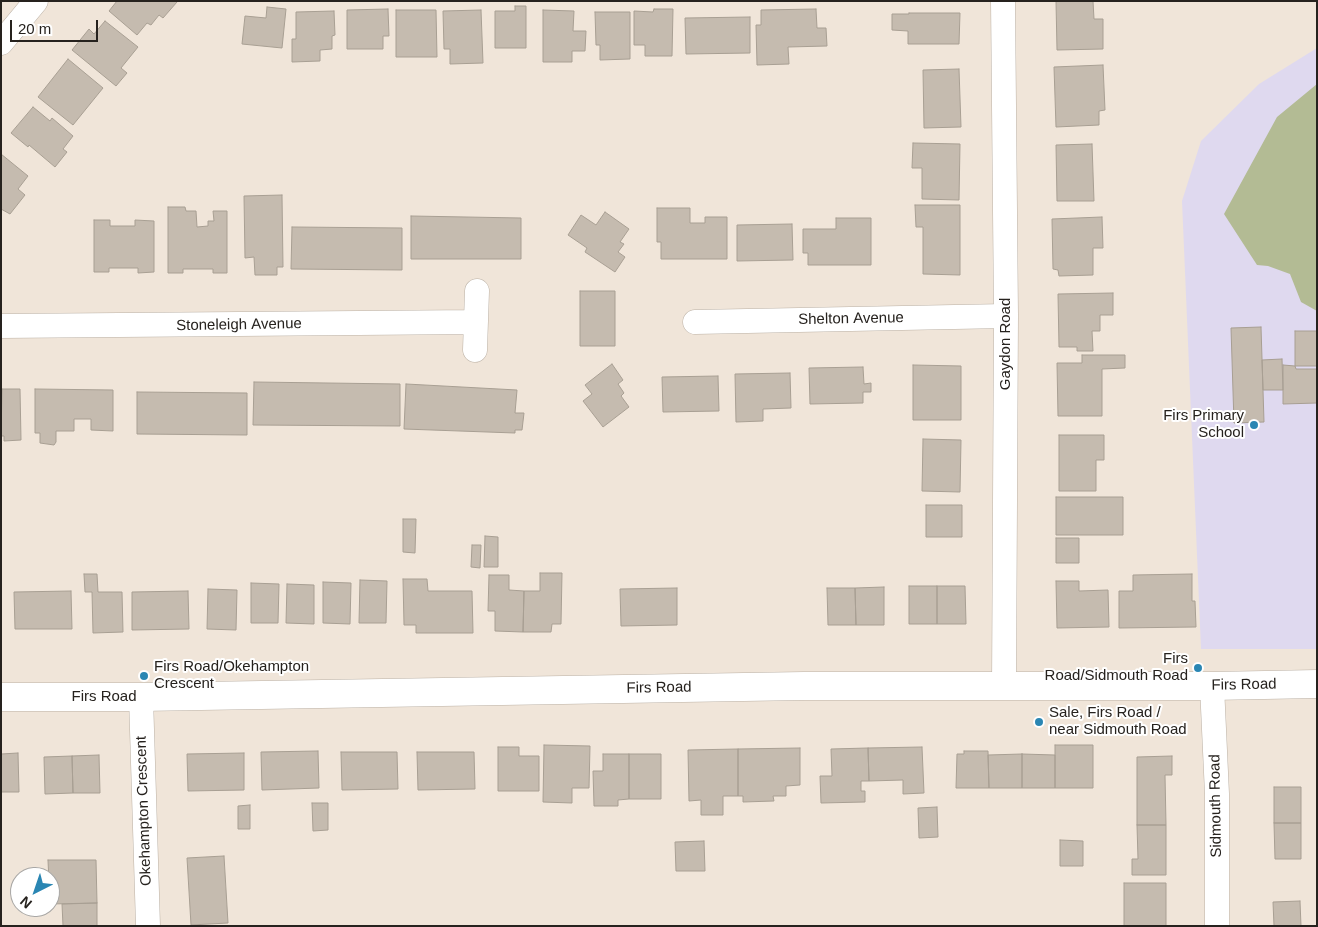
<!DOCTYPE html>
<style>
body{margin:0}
#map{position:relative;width:1318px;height:927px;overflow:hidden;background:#f0e5d9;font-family:Helvetica,sans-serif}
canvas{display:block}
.frame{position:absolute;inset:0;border:2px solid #26221e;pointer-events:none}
.north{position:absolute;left:10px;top:867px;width:50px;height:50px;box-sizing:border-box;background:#fff;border:1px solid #a8a7a5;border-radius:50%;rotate:221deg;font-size:14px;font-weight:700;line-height:20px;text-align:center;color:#26221e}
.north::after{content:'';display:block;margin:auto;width:18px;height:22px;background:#2a86b3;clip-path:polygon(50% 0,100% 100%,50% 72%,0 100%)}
.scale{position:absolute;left:10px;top:20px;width:88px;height:22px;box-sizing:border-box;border:2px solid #26221e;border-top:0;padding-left:6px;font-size:15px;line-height:18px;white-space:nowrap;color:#26221e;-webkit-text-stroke:4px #fff;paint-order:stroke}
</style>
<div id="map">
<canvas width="1318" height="927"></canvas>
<div class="frame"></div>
<div class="north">N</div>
<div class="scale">20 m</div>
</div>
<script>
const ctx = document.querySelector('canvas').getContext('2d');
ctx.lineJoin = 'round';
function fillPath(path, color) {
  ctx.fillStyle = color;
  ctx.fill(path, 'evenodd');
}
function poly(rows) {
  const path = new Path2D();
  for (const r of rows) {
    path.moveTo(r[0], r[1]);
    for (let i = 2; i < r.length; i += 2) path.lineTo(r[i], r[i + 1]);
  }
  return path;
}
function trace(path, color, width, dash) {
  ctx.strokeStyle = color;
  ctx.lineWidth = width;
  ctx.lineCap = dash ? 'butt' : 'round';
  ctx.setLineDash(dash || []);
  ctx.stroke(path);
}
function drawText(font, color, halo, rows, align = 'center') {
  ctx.font = font + ' Helvetica,sans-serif';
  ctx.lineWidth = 4;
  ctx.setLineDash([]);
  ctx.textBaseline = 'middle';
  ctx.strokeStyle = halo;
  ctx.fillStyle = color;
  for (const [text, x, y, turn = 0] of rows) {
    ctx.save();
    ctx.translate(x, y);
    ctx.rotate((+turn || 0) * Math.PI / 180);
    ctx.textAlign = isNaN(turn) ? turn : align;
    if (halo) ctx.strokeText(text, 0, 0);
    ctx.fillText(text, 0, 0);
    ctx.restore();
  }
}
fillPath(poly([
 [1317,48,1317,649,1201,649,1182,201,1201,141,1259,84]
]), '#dfd9ef');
fillPath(poly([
 [1317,84,1317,311,1301,302,1290,274,1268,266,1257,265,1224,214,1277,117]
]), '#b3bb94');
const building = poly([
 [117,1,176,1,177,2,163,18,159,15,151,25,147,23,137,35,109,11,117,1],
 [1056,1,1093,1,1094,19,1103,19,1103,49,1057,50,1056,1],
 [515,6,526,6,526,48,495,48,495,11,515,11,515,6],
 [267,7,286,9,282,48,242,44,245,16,266,18,267,7],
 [388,9,389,36,383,36,383,49,347,49,347,10,388,9],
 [654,9,673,9,672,56,645,56,645,45,634,45,634,11,653,12,654,9],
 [816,9,817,28,826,28,827,46,788,47,789,64,757,65,756,25,761,25,761,10,816,9],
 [396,10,436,10,437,57,396,57,396,10],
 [481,10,483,63,450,64,450,49,444,49,443,11,481,10],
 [543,10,574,11,573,31,586,31,585,51,572,51,572,62,543,62,543,10],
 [334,11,335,35,332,36,332,49,320,50,320,61,292,62,292,39,296,39,296,12,334,11],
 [595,12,630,12,630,59,600,60,600,45,596,45,595,12],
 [909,13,960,13,959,44,908,44,908,31,892,30,892,14,909,14,909,13],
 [750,17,750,53,686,54,685,18,750,17],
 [105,21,138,47,121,68,127,73,116,86,72,50,89,29,94,34,105,21],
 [68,59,103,88,73,125,38,97,68,59],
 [1103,65,1105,110,1099,111,1099,125,1056,127,1054,67,1103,65],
 [959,69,961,127,924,128,923,70,959,69],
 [33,107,50,121,52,118,73,136,63,149,67,152,55,167,29,145,28,147,11,133,33,107],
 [913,143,960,144,959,200,922,199,922,168,912,168,913,143],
 [1092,144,1094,201,1057,201,1056,145,1092,144],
 [1,154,28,176,18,189,25,195,10,214,1,209,1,154],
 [282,195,283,267,277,267,277,275,255,275,254,257,245,258,244,196,282,195],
 [915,205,960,205,960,275,923,274,923,227,916,227,915,205],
 [168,207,185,207,186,211,196,211,197,227,208,226,208,221,214,221,213,211,227,211,227,273,213,273,213,269,183,269,183,273,168,273,168,207],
 [657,208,690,208,690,223,705,223,705,217,727,217,727,259,661,259,661,242,657,242,657,208],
 [605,212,629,229,620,242,624,244,618,252,625,257,615,272,585,252,587,248,568,235,581,215,596,225,605,212],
 [411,216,521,218,521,259,411,259,411,216],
 [1102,217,1103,248,1093,248,1093,275,1059,276,1058,270,1053,269,1052,219,1102,217],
 [836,218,871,218,871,265,808,265,808,253,803,253,803,229,836,229,836,218],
 [94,220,110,220,110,226,135,226,135,220,154,221,154,272,138,273,138,268,109,268,109,272,94,272,94,220],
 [792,224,793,260,737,261,737,225,792,224],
 [292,227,402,228,402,270,291,269,292,227],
 [580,291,615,291,615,346,580,346,580,291],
 [1113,293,1113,315,1100,315,1100,331,1092,331,1093,351,1077,351,1077,347,1059,347,1058,294,1113,293],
 [1261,327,1264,422,1234,423,1231,328,1261,327],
 [1295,331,1317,331,1317,366,1295,366,1295,331],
 [1082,355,1125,355,1125,368,1102,369,1102,416,1058,416,1057,363,1082,363,1082,355],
 [1282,359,1283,390,1263,390,1262,360,1282,359],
 [612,364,623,380,618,384,624,393,621,396,629,407,603,427,583,401,592,394,585,385,612,364],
 [913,365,961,366,961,420,913,420,913,365],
 [1283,365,1295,366,1296,369,1317,369,1317,403,1283,404,1283,365],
 [863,367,864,384,871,383,871,392,863,392,863,403,810,404,809,368,863,367],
 [790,373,791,408,763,409,763,421,736,422,735,374,790,373],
 [718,376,719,411,663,412,662,377,718,376],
 [254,382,400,384,400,426,253,425,254,382],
 [406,384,517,390,515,413,524,413,522,430,515,430,515,433,404,429,406,384],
 [2,389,20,389,21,440,4,441,4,436,1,436,2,389],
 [35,389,113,390,113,431,91,430,91,419,74,419,74,431,56,431,56,442,54,445,40,443,40,433,35,433,35,389],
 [137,392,247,393,247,435,137,434,137,392],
 [1059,435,1104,435,1104,460,1096,460,1096,491,1059,491,1059,435],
 [923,439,961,440,960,492,922,491,923,439],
 [1056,497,1123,497,1123,535,1056,535,1056,497],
 [926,505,962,505,962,537,926,537,926,505],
 [403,519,416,519,415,553,403,552,403,519],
 [485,536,498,537,498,567,484,567,485,536],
 [1056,538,1079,538,1079,563,1056,563,1056,538],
 [472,545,481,545,480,568,471,567,472,545],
 [540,573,562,573,561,624,552,624,551,632,523,632,524,591,540,591,540,573],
 [84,574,97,574,98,592,122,592,123,632,93,633,92,592,85,592,84,574],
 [1192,574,1192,601,1195,601,1196,627,1119,628,1119,591,1133,591,1133,575,1192,574],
 [489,575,509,575,509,590,524,591,523,632,495,631,495,611,488,611,489,575],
 [403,579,427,579,428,591,472,591,473,633,416,633,416,625,404,625,403,579],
 [360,580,387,581,386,623,359,623,360,580],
 [1056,581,1079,581,1079,591,1108,590,1109,627,1057,628,1056,581],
 [323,582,351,583,350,624,323,623,323,582],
 [251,583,279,584,278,623,251,623,251,583],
 [287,584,314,585,314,624,286,623,287,584],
 [909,586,937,586,937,624,909,624,909,586],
 [937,586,965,586,966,624,937,624,937,586],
 [884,587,884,625,856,625,855,588,884,587],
 [677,588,677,625,621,626,620,589,677,588],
 [827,588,855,588,856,625,828,625,827,588],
 [208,589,237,590,236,630,207,629,208,589],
 [71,591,72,629,15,629,14,592,71,591],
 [188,591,189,629,132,630,132,592,188,591],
 [544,745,590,746,589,788,572,788,572,803,543,802,544,745],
 [1055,745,1093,745,1093,788,1055,788,1055,745],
 [498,747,519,747,519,756,539,756,539,791,498,791,498,747],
 [922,747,924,793,903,794,903,780,869,781,868,748,922,747],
 [800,748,800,785,786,786,786,796,773,796,774,801,743,802,743,796,738,796,738,749,800,748],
 [868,748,869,781,861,781,861,791,865,791,865,802,821,803,820,776,832,776,831,749,868,748],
 [738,749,738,796,723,796,723,815,701,815,701,800,689,801,688,750,738,749],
 [318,751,319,788,262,790,261,752,318,751],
 [964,751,988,751,989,788,956,788,957,754,964,754,964,751],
 [341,752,397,752,398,789,342,790,341,752],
 [417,752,474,752,475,789,418,790,417,752],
 [18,753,19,792,1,792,1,754,18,753],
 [244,753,244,790,188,791,187,754,244,753],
 [603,754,629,754,629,799,618,800,618,806,594,806,593,771,603,771,603,754],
 [629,754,661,754,661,799,629,799,629,754],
 [1022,754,1055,755,1055,788,1022,788,1022,754],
 [1022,754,1022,788,989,788,988,755,1022,754],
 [99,755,100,793,73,793,72,756,99,755],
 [72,756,73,793,45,794,44,757,72,756],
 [1172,756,1172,775,1165,775,1166,825,1137,825,1137,757,1172,756],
 [1274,787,1301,787,1301,823,1274,823,1274,787],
 [312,803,328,803,328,830,313,831,312,803],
 [250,805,250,829,238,829,238,806,250,805],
 [937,807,938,837,919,838,918,808,937,807],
 [1274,823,1301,823,1301,859,1275,859,1274,823],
 [1137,825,1166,825,1166,875,1132,875,1132,859,1138,859,1137,825],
 [1060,840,1083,841,1083,866,1060,866,1060,840],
 [704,841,705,871,676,871,675,842,704,841],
 [224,856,228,923,191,925,187,858,224,856],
 [48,860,96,860,97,903,50,904,48,860],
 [1124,883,1166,883,1166,926,1124,926,1124,883],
 [1300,901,1301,926,1274,926,1273,902,1300,901],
 [97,903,97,926,63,926,62,904,97,903]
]);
fillPath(building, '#c5bbaf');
trace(building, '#a89f93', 1);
const minor = poly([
 [1003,1,1006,316,1004,687],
 [1,43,36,1],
 [695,322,1006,316],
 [1,326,476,322],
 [475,350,477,291],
 [1212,686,1217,794,1217,926],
 [141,697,148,926]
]);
const tertiary = poly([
 [1,697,141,697,804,686,1212,686,1317,684]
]);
trace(minor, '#bbb1a5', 25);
trace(tertiary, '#bbb1a5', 29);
trace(minor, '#fff', 24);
trace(tertiary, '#fff', 28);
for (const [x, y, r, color] of [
 [1254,425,5,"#2a86b3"],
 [1198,668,5,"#2a86b3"],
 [144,676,5,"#2a86b3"],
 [1039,722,5,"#2a86b3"]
]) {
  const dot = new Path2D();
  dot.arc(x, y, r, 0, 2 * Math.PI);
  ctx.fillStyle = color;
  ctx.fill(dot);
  trace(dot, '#fff', 2);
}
drawText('15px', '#26221e', '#fff', [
 ["Shelton Avenue",851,319,-1],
 ["Stoneleigh Avenue",239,325,-1],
 ["Gaydon Road",1006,344,-90],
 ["Firs Road",1244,685,-1],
 ["Firs Road",659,688,-1],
 ["Firs Road",104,697],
 ["Sidmouth Road",1216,806,-91],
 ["Okehampton Crescent",144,811,-92]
]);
drawText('15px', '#26221e', '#fff', [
 ["Firs Primary",1244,416],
 ["School",1244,433],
 ["Firs",1188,659],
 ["Road/Sidmouth Road",1188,676],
 ["Firs Road/Okehampton",154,667,"left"],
 ["Crescent",154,684,"left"],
 ["Sale, Firs Road /",1049,713,"left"],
 ["near Sidmouth Road",1049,730,"left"]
], 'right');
</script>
